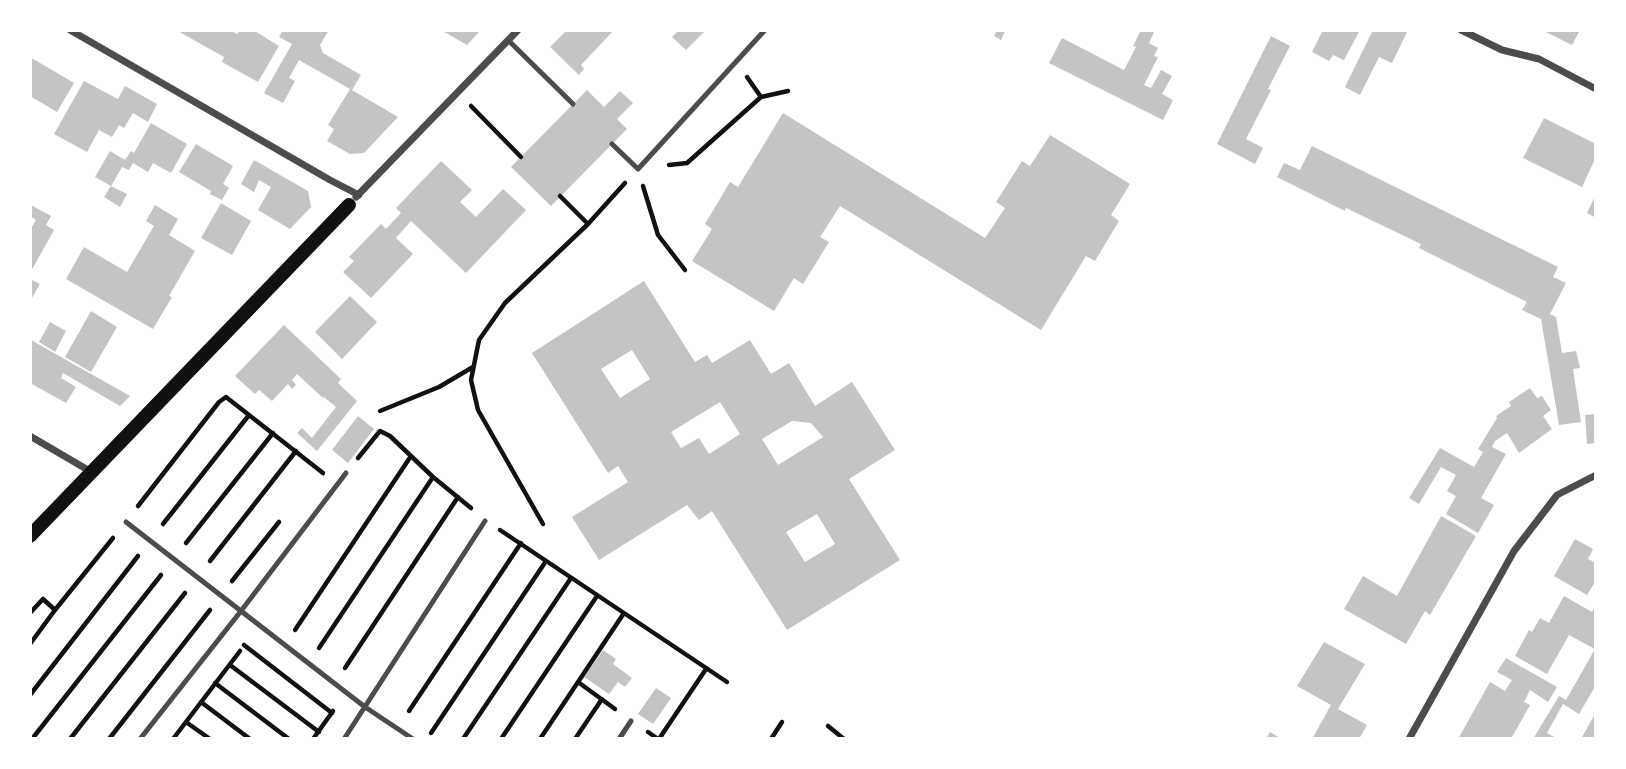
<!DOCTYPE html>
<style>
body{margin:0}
#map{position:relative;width:1626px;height:769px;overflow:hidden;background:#fff;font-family:"Source Sans 3",sans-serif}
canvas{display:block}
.frame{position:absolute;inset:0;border:32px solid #fff;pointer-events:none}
</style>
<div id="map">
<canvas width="1626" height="769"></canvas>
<div class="frame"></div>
</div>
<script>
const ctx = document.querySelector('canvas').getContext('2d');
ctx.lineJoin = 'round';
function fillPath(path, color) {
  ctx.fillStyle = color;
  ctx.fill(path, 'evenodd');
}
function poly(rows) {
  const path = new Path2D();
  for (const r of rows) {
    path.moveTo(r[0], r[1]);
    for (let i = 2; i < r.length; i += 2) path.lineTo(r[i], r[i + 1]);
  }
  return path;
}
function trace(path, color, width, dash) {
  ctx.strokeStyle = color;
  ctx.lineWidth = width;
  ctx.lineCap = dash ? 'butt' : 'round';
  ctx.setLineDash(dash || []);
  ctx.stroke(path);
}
fillPath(poly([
 [176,30,230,30,237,34,240,30,253,30,279,46,258,82,222,62,224,57],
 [283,30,329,30,320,45,323,53,361,75,352,90,398,117,364,153,350,154,327,141,334,129,328,125,350,89,299,60,289,78,295,81,283,103,264,93,292,44,279,37],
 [441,30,481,30,467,45],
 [567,30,614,30,581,65,584,69,579,75,550,47],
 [679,30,706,30,686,50,672,37],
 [997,30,1005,31,1001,40,994,36],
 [1139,30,1155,30,1149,43,1158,48,1154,56,1158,57,1144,85,1151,88,1161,70,1172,76,1162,94,1173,100,1163,120,1049,63,1062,38,1124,70,1136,47,1133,46,1140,32],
 [1323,30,1360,30,1344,60,1333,55,1329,61,1312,52],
 [1373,30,1408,30,1392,63,1379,57,1360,95,1345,87],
 [1542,30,1580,30,1572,45],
 [1271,36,1290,46,1268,89,1271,90,1246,139,1263,148,1255,164,1217,144],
 [30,57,74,83,57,112,30,96],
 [84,81,118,99,125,86,157,104,148,122,133,113,124,128,119,125,112,137,99,130,87,152,54,134],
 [587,90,604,107,620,91,633,103,617,119,627,129,551,206,511,167],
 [783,113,985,238,1005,208,996,202,1022,161,1030,166,1050,135,1130,184,1111,215,1119,221,1095,261,1086,256,1041,330,840,206,820,237,829,242,803,284,794,278,774,311,692,261,712,229,705,224,730,182,738,187],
 [1544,118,1596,144,1596,157,1582,187,1523,158],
 [151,123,187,144,171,173,153,163,148,172,133,163,129,170,122,167,111,186,95,177,110,151,125,160,131,151,134,153],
 [196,144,233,166,223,184,229,188,222,200,210,194,211,191,179,172],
 [1312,146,1558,267,1553,277,1566,283,1550,314,1556,317,1562,353,1576,351,1580,368,1573,369,1581,422,1559,425,1541,319,1522,310,1527,302,1419,248,1421,244,1346,208,1345,211,1277,177,1284,163,1300,170],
 [254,160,308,191,311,207,290,229,258,210,271,187,259,180,254,192,241,184],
 [441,161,472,190,460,202,476,217,503,189,526,210,466,273,411,221,396,238,413,254,371,298,343,272,354,261,349,257,381,224,386,229,401,213,396,208],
 [111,186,127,194,120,207,104,197],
 [1596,194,1596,218,1587,213],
 [221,203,251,221,232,255,201,238],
 [31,205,51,216,46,225,54,230,30,273,30,230,36,220,30,216],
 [155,205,178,219,169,235,195,251,169,296,172,297,153,329,66,279,84,247,127,272,154,226,146,221],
 [30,279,40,284,32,298,30,297],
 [644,281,695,362,707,355,712,363,750,340,771,374,789,363,815,406,852,382,895,450,849,479,900,560,787,630,712,511,699,520,687,505,599,560,572,517,628,482,618,466,608,473,532,353],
 [632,350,650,379,620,398,601,369],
 [720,402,740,434,709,454,699,438,681,448,671,432],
 [792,421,811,423,823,437,778,465,762,439],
 [817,514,835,544,805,562,786,532],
 [350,296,377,322,342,359,315,332],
 [91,311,117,327,91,372,65,357],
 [50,322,66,331,55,352,39,342],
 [284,325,341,379,338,383,357,401,317,451,297,433,302,428,312,438,336,407,324,397,323,398,297,374,292,380,296,385,292,389,288,384,272,401,259,390,255,394,235,376],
 [30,339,38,344,130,396,120,406,63,373,61,378,76,387,66,403,30,383],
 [1530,388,1537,398,1542,396,1551,410,1543,416,1552,429,1519,453,1507,433,1495,441,1492,447,1506,454,1481,498,1494,505,1478,533,1446,514,1456,496,1447,491,1456,475,1441,467,1419,504,1409,498,1440,448,1474,467,1483,452,1478,449,1497,418,1496,416,1511,406,1509,402],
 [1596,414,1596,443,1587,444,1585,415],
 [358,416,374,429,348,463,332,450],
 [1441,516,1476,536,1430,615,1425,611,1406,644,1344,609,1363,576,1397,596],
 [1575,539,1593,549,1588,559,1596,563,1596,586,1594,584,1587,595,1554,576],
 [1564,596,1592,612,1596,604,1596,685,1579,714,1563,704,1547,733,1558,739,1544,738,1543,739,1533,739,1559,696,1566,700,1595,649,1569,635,1547,674,1515,656,1529,630,1532,632,1540,618,1549,623],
 [1324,642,1365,664,1338,709,1367,725,1359,739,1312,739,1331,705,1297,686],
 [603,650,616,659,613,664,632,678,625,687,618,682,609,694,584,677],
 [1506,658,1557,687,1548,702,1530,690,1524,702,1530,705,1511,739,1458,739,1490,682,1505,691,1512,680,1497,672],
 [656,688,671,698,653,724,638,714],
 [1596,712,1596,739,1581,739],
 [1270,732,1282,739,1266,739]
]), '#c4c4c4');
trace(poly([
 [747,77,761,97],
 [471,106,521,157],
 [669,165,687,163,761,97,788,91],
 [643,186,658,235,685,270],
 [588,224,625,183],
 [380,411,439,387,473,367],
 [358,458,380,431,390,436,433,477,471,508],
 [138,506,219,402,226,397,323,473],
 [163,524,249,415],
 [543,524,478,410,471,380,479,340,505,303,588,224,560,196],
 [500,530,727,682],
 [186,543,273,433],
 [210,561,296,451],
 [232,581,279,522],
 [55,610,113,538],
 [30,613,43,599,55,610,30,644],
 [295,630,411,456],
 [244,645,332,713],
 [319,648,433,477],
 [230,665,319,732],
 [345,668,458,497],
 [578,682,615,709],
 [215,683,289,739],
 [30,695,138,556],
 [201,702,250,739],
 [409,711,521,543],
 [186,722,210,739],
 [828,726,844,739],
 [648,732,658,739],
 [431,733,546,561],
 [32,739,161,575],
 [70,739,185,593],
 [109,739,210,610],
 [173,739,240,651],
 [313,739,333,711],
 [463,739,571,578],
 [501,739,597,596],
 [540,739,624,613],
 [575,739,602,699],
 [659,739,706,669],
 [771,739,782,722]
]), '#111', 4.5);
trace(poly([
 [508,40,573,104],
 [612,144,638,169,765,30],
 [126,522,365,707,413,739],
 [140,739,241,611,346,473],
 [344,739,485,521],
 [619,739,631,721]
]), '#4c4c4c', 5);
trace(poly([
 [70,30,330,180,359,195],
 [1461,30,1502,50,1539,59,1596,89],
 [356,197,518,30],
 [30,436,88,470,89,474],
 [1409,739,1514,551,1557,495,1596,475]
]), '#4c4c4c', 7);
trace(poly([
 [30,536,349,205]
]), '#111', 14);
</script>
